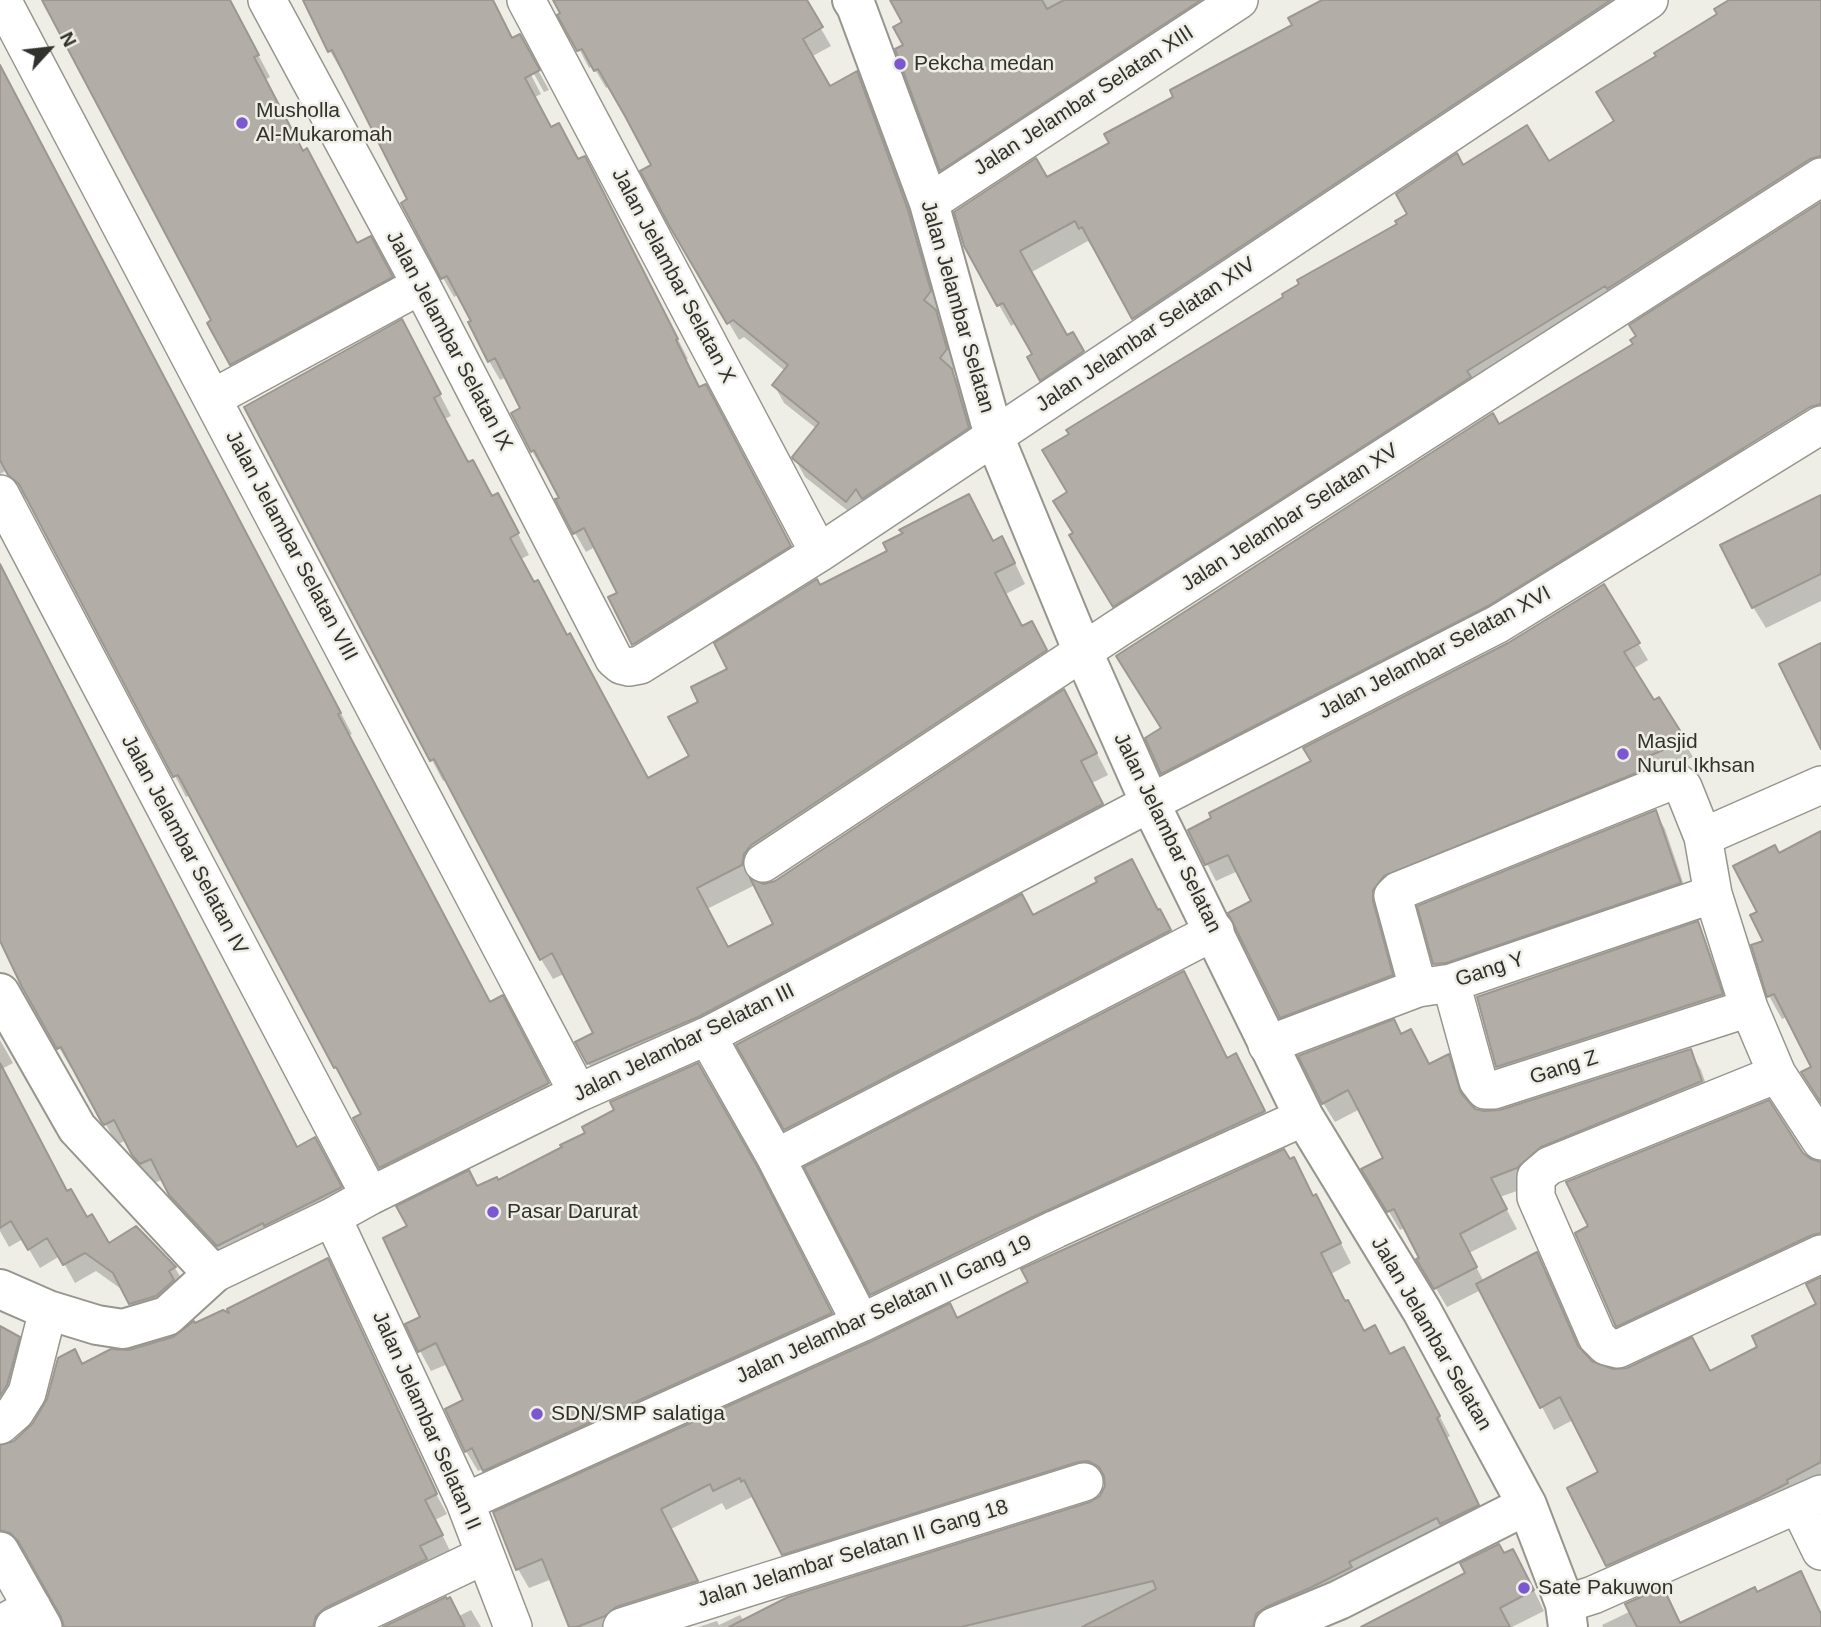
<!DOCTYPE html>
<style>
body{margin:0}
#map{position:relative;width:1821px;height:1627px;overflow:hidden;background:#efeee6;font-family:Helvetica,sans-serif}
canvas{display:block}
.north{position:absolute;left:14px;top:14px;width:70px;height:70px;-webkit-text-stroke:5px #efeee6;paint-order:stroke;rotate:63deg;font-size:19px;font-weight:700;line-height:28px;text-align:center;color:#31312d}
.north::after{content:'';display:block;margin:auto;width:24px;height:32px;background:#31312d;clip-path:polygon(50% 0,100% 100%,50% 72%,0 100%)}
</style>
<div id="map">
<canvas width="1821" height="1627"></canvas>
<div class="north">N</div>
</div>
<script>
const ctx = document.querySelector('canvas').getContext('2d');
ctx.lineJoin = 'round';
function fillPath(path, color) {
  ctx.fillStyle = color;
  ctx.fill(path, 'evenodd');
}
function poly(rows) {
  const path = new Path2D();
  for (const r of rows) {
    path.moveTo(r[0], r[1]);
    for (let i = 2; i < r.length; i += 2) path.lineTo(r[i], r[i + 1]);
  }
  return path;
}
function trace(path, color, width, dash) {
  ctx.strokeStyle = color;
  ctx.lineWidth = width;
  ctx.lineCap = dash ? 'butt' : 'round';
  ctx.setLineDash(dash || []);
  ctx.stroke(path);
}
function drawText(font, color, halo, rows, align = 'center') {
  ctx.font = font + ' Helvetica,sans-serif';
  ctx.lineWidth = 5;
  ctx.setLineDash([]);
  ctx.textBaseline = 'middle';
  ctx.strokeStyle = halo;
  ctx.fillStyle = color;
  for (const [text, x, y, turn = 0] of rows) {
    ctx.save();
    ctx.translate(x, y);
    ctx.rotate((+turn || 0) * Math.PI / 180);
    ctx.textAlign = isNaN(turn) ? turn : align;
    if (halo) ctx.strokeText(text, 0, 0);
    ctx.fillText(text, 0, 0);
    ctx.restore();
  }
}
fillPath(poly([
 [44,0,229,0,270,77,265,80,303,153,357,245,383,260,404,299,244,386,209,323,213,321],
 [305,0,492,0,541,94,535,97,551,129,595,177,688,359,685,360,700,389,716,405,801,566,645,663,610,598,619,594,595,547,586,552,575,533,561,498,546,469,543,470,532,451,523,409,507,377,500,380,489,361,459,294,454,297,443,278,409,199,344,69,341,70,330,51],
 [554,0,801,0,809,8,831,46,811,57,830,89,856,73,866,91,917,229,940,310,937,315,946,330,956,367,952,372,962,388,978,446,857,518,805,477,794,457,817,429,784,403,774,385,785,371,744,337,739,340,672,226,653,166,609,86,606,88,593,66,589,68],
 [892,0,1250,0,954,191,942,170,905,45,905,23],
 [1324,0,1660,0,1146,339,1095,248,1093,249,1088,241,1030,273,1067,337,1073,334,1095,373,1054,401,1029,357,1034,355,1016,323,1011,326,999,305,1047,179,1111,144,1176,97,1294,25],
 [1732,0,1821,0,1821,181,1127,627,1084,557,1075,534,1069,493,1286,297,1399,224,1463,167,1548,163,1616,122,1658,57,1719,15],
 [534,63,549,90,544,92,534,74],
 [0,67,352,734,349,735,490,1004,514,1018,559,1105,392,1188,355,1119,364,1115,335,1067,190,795,186,797,175,776,31,503,22,496,7,470,0,474],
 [1821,204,1821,393,1740,442,1756,469,1175,794,1163,773,1163,729,1499,427,1635,345],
 [413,342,451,416,444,419,468,464,492,498,509,516,529,555,521,559,648,780,691,757,700,702,730,670,820,588,890,552,904,535,901,531,994,542,1013,559,1025,584,1006,594,1023,628,1043,644,1058,672,755,876,754,882,764,886,775,882,1076,712,1108,775,1092,783,1114,825,600,1084,577,1043,595,1034,564,974,553,979,541,959,447,779,443,781,432,760,246,408],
 [755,885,775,925,728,949,707,909],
 [1821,497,1821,601,1766,628,1753,607],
 [0,565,298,1149,326,1160,352,1208,230,1266,183,1215,163,1179,153,1184,146,1176,126,1140,117,1145,116,1143,74,1066,71,1068,23,986,0,940],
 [1638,643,1648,660,1633,669,1653,702,1659,699,1693,757,1646,778,1382,907,1401,992,1291,1034,1281,1017,1254,902,1238,871,1216,881,1190,831],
 [1655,812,1665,829,1689,900,1445,981,1435,964],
 [1821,833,1821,1103,1813,1068,1787,1017,1782,1019,1769,996,1766,942,1759,912,1778,855],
 [1099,883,1158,912,1180,949,796,1147,738,1045,1033,916],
 [1697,923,1705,938,1730,1009,1506,1081,1498,1067,1479,998],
 [1184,973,1228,1060,1245,1073,1274,1130,882,1312,807,1168],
 [1402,1035,1430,1066,1448,1056,1459,1075,1468,1103,1474,1110,1484,1113,1501,1112,1690,1051,1701,1070,1712,1101,1528,1187,1500,1197,1517,1229,1469,1253,1484,1282,1537,1255,1550,1278,1583,1354,1591,1363,1613,1371,1710,1373,1760,1348,1818,1304,1821,1279,1821,1492,1621,1588,1569,1489,1600,1473,1573,1420,1554,1430,1481,1290,1447,1307,1419,1260,1422,1259,1406,1227,1400,1230,1364,1170,1385,1159,1360,1109,1335,1122,1323,1103],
 [0,1040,13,1063,2,1069,67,1193,87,1219,108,1245,136,1229,175,1268,186,1286,141,1323,124,1291,96,1271,75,1283,60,1256,40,1268,23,1239,9,1247,0,1231],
 [1802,1154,1810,1161,1821,1163,1821,1260,1631,1349,1618,1326],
 [498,1182,769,1191,842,1334,496,1490,483,1469,478,1471,466,1451,466,1401,448,1364,431,1371,420,1351,422,1318,478,1188],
 [1314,1198,1327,1216,1351,1263,1331,1274,1346,1303,1364,1333,1391,1356,1415,1369,1450,1436,1447,1438,1489,1525,1276,1627,698,1627,717,1621,719,1625,740,1615,744,1621,1091,1504,1101,1497,1106,1484,1100,1481,795,1574,756,1499,754,1500,752,1497,726,1510,722,1503,671,1529,708,1601,626,1627,571,1627,552,1579,529,1588,518,1569,957,1320],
 [327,1260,338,1280,437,1491,435,1492,447,1514,435,1520,452,1555,338,1627,66,1627,63,1617,31,1560,23,1552,13,1549,0,1553,0,1447,14,1443,34,1424,82,1366,233,1317],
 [0,1328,18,1338,31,1361,0,1430],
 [1504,1555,1524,1570,1544,1611,1512,1627,1364,1627],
 [1811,1593,1821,1614,1821,1627,1603,1627,1602,1625,1631,1611,1679,1622,1690,1617,1692,1619,1757,1594],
 [471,1610,481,1627,387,1627,459,1616]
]), '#0003');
const building = poly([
 [42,0,230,0,259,55,254,57,303,151,307,148,357,243,371,236,393,277,230,365,207,323,211,320,42,0],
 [303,0,493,0,512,38,520,34,540,70,525,78,551,127,559,123,578,159,585,156,678,339,676,340,699,387,706,384,791,546,632,645,608,597,617,593,584,528,573,534,555,499,559,498,534,450,531,452,511,413,520,408,495,358,488,362,468,322,471,321,447,276,441,279,401,203,407,199,332,50,328,52,303,0],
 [553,0,807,0,823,27,803,39,830,86,857,71,908,210,931,291,924,300,936,310,947,349,940,358,952,369,969,428,862,499,856,489,846,502,793,459,792,457,819,423,772,385,788,365,733,320,727,324,670,227,640,171,651,165,625,116,598,69,594,71,582,49,577,51,557,15,560,13,553,0],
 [890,0,1042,0,1047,9,1064,0,1201,0,940,171,895,49,903,45,893,27,902,22,890,0],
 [1322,0,1611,0,1132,319,1082,227,1079,229,1075,221,1020,251,1067,335,1073,332,1084,351,1040,381,1027,357,1032,354,1003,303,997,306,964,246,954,212,1036,158,1047,177,1109,143,1104,134,1173,97,1170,90,1292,25,1288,18,1322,0],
 [1729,0,1821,0,1821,156,1810,159,1607,289,1605,286,1467,371,1471,377,1113,607,1069,535,1073,533,1053,501,1067,492,1042,450,1069,434,1066,430,1283,297,1282,294,1299,284,1297,280,1397,224,1395,221,1407,214,1396,194,1457,153,1463,165,1527,125,1549,161,1614,121,1596,92,1656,56,1654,53,1717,14,1714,9,1729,0],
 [0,65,341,713,338,714,490,1002,503,995,549,1083,379,1168,353,1118,361,1114,336,1067,334,1068,178,775,173,777,19,484,8,475,0,460,0,65],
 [1821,202,1821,404,1810,407,1488,606,1161,774,1145,738,1161,728,1116,656,1493,413,1499,424,1633,344,1630,340,1636,336,1629,325,1821,202],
 [402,319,441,394,434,398,468,462,473,460,492,496,498,493,519,533,510,538,534,582,538,580,567,635,570,633,648,778,689,756,668,717,698,702,691,687,727,669,714,643,817,579,820,585,887,551,883,543,903,533,899,530,969,494,993,541,1002,536,1015,563,995,573,1022,626,1032,621,1047,650,751,845,744,854,742,865,697,888,728,947,773,924,750,878,764,884,775,881,1064,689,1097,753,1081,761,1103,804,698,1017,587,1064,575,1042,593,1033,552,953,540,960,434,759,430,761,244,407,402,319],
 [1821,495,1821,574,1752,608,1720,545,1821,495],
 [0,564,297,1147,315,1137,342,1187,264,1226,263,1223,217,1246,169,1195,151,1159,140,1164,132,1155,114,1120,104,1125,102,1123,61,1047,57,1049,22,987,0,941,0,564],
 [1604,584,1640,643,1624,652,1654,700,1659,697,1686,740,1638,761,1641,771,1384,876,1373,890,1373,901,1393,975,1280,1018,1228,913,1251,901,1228,855,1205,865,1188,830,1211,818,1209,813,1311,761,1303,748,1508,643,1604,584],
 [1821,643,1821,749,1779,664,1821,643],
 [1656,810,1681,883,1446,963,1433,964,1417,906,1656,810],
 [1821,831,1821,1103,1801,1072,1811,1067,1774,994,1767,997,1751,945,1763,941,1750,915,1757,912,1733,866,1775,845,1779,853,1821,831],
 [1132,859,1158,910,1160,909,1171,930,784,1130,736,1045,1022,894,1033,915,1097,882,1095,878,1132,859],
 [1698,921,1723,994,1496,1067,1477,997,1698,921],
 [1184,971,1227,1058,1236,1053,1265,1111,1002,1231,870,1295,804,1167,1184,971],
 [1394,1019,1401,1034,1411,1029,1429,1064,1449,1054,1461,1093,1475,1109,1484,1111,1500,1110,1691,1049,1702,1081,1541,1147,1517,1168,1491,1178,1507,1209,1460,1234,1477,1267,1434,1289,1416,1259,1419,1258,1394,1209,1387,1212,1361,1169,1383,1158,1348,1090,1322,1104,1298,1056,1394,1019],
 [0,1063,67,1191,71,1189,87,1217,92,1214,109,1243,136,1226,176,1267,169,1271,174,1280,156,1296,129,1304,113,1273,85,1253,63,1265,47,1238,28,1250,11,1221,0,1228,0,1063],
 [698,1063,758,1168,832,1313,483,1471,472,1448,465,1452,445,1409,463,1400,436,1343,418,1352,405,1324,420,1317,383,1238,407,1226,396,1206,469,1170,477,1186,497,1177,498,1180,562,1147,560,1145,585,1133,582,1127,614,1110,610,1102,698,1063],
 [1769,1100,1803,1153,1811,1159,1821,1162,1821,1233,1812,1235,1616,1327,1575,1233,1588,1226,1566,1182,1769,1100],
 [1284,1149,1290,1159,1294,1157,1313,1196,1316,1194,1341,1243,1321,1253,1345,1301,1348,1300,1364,1331,1375,1325,1390,1354,1404,1347,1440,1416,1437,1418,1479,1505,1440,1524,1437,1518,1349,1562,1352,1567,1312,1587,1266,1607,1256,1614,1253,1627,1082,1627,1156,1589,1153,1581,961,1627,729,1627,788,1597,1090,1502,1100,1496,1105,1486,1104,1476,1099,1467,1088,1461,1078,1462,782,1555,744,1480,741,1482,740,1478,713,1491,710,1484,661,1509,698,1581,616,1607,605,1616,577,1627,569,1627,542,1559,516,1570,493,1512,870,1342,950,1303,957,1318,1028,1282,1021,1269,1284,1149],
 [1537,1252,1578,1346,1592,1361,1613,1369,1627,1368,1692,1337,1710,1371,1757,1347,1752,1336,1816,1304,1806,1284,1821,1277,1821,1462,1787,1480,1788,1483,1755,1500,1606,1566,1567,1488,1598,1472,1560,1397,1540,1408,1476,1284,1537,1252],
 [328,1258,437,1494,425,1500,443,1535,420,1546,427,1559,325,1608,316,1616,313,1627,64,1627,61,1617,18,1541,10,1533,0,1530,0,1445,14,1441,33,1423,47,1399,58,1358,75,1349,82,1364,111,1349,129,1350,173,1337,194,1321,195,1323,223,1310,229,1313,227,1309,328,1258],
 [0,1326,20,1337,7,1385,0,1396,0,1326],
 [1499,1544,1504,1553,1513,1549,1534,1590,1500,1608,1510,1627,1361,1627,1465,1573,1460,1563,1499,1544],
 [1801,1571,1821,1614,1821,1627,1637,1627,1625,1604,1663,1587,1680,1623,1755,1587,1757,1592,1801,1571],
 [446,1597,447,1599,450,1597,465,1627,383,1627,446,1597]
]);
fillPath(building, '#b3ada7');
trace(building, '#9d9791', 2);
const minor = poly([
 [2,0,578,1093],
 [267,0,421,285,614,659,621,665,629,667,640,665,819,553,1649,0],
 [526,0,819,553],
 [929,203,1239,0],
 [213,398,421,285],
 [0,494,370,1196],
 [1703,837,1821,785],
 [763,863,1117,629,1821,177],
 [1451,983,1478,1081,1485,1090,1494,1090,1749,1008],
 [1418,988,1393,896,1398,891,1674,780,1683,787,1703,837,1713,894,1749,1008,1777,1074,1821,1141],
 [707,1036,776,1158,861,1323],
 [1267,1045,1418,988,1451,983,1713,894],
 [1777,1074,1549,1166,1536,1177,1536,1197,1597,1337,1606,1346,1618,1349,1821,1254],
 [776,1158,1215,931],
 [332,1217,465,1502,513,1627],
 [213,1274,332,1217,370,1196,578,1093,707,1036,1150,803,1498,624,1821,425],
 [0,1425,15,1412,27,1393,48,1310],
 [465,1502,861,1323,1056,1229,1304,1117],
 [1798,1504,1821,1551],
 [0,1551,43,1627],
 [1565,1604,1593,1595,1821,1494],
 [0,1625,32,1607],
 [334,1627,485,1555],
 [622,1627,1084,1482]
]);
const tertiary = poly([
 [852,0,856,6,929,203,994,436,1083,652,1150,803,1304,1117,1422,1311,1527,1505,1565,1604,1568,1627],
 [0,993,77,1128,213,1274,167,1316,123,1329,97,1325,48,1310,0,1289],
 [1274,1627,1339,1600,1527,1505]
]);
trace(minor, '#97968e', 40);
trace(tertiary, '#97968e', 42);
trace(minor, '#fff', 37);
trace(tertiary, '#fff', 38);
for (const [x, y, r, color] of [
 [900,64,7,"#7b57d0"],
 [242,123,7,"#7b57d0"],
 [1623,754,7,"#7b57d0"],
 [493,1212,7,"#7b57d0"],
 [537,1414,7,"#7b57d0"],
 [1524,1588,7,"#7b57d0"]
]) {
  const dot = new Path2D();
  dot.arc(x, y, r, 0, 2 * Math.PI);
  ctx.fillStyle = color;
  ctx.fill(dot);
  trace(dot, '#efeee6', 2.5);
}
drawText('21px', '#31312d', '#efeee6', [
 ["Pekcha medan",914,64],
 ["Musholla",256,111],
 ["Al-Mukaromah",256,135],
 ["Masjid",1637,742],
 ["Nurul Ikhsan",1637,766],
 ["Pasar Darurat",507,1212],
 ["SDN/SMP salatiga",551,1414],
 ["Sate Pakuwon",1538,1588]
], 'left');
drawText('21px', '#31312d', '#efeee6', [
 ["Jalan Jelambar Selatan XIII",1084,101,-33],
 ["Jalan Jelambar Selatan X",673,276,62],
 ["Jalan Jelambar Selatan",957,307,74],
 ["Jalan Jelambar Selatan XIV",1146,335,-34],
 ["Jalan Jelambar Selatan IX",449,341,62],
 ["Jalan Jelambar Selatan XV",1290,518,-33],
 ["Jalan Jelambar Selatan VIII",291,546,62],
 ["Jalan Jelambar Selatan XVI",1435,653,-28],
 ["Jalan Jelambar Selatan",1167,833,64],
 ["Jalan Jelambar Selatan IV",184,845,62],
 ["Gang Y",1490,970,-18],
 ["Jalan Jelambar Selatan III",684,1043,-26],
 ["Gang Z",1564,1068,-18],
 ["Jalan Jelambar Selatan II Gang 19",884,1310,-25],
 ["Jalan Jelambar Selatan",1431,1334,60],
 ["Jalan Jelambar Selatan II",426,1421,66],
 ["Jalan Jelambar Selatan II Gang 18",853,1554,-17]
]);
</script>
